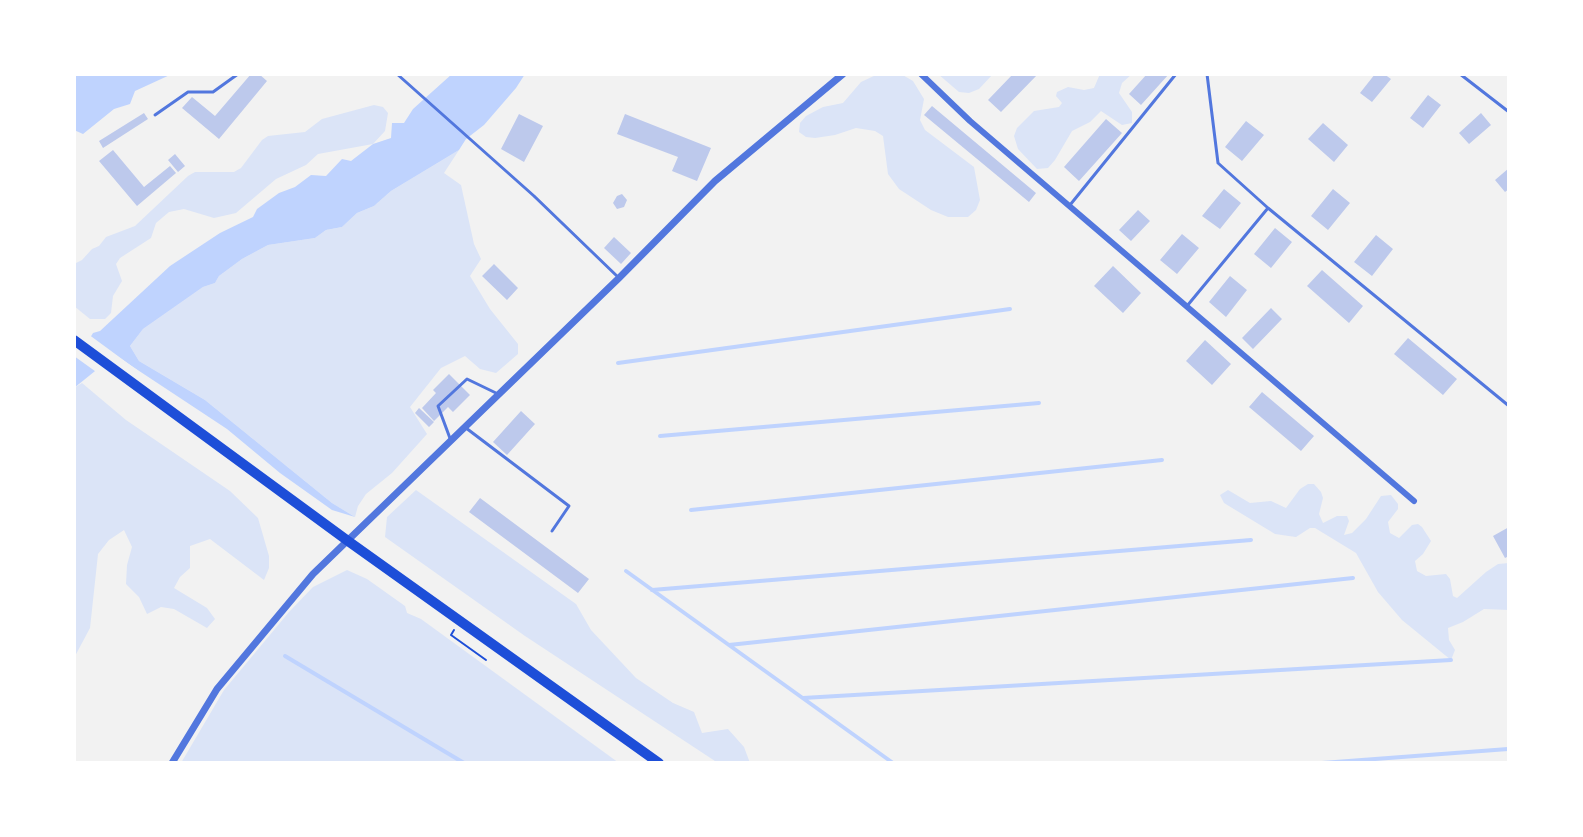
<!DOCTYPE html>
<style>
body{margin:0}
#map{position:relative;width:1583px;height:837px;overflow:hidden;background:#f2f2f2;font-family:"DejaVu Sans",sans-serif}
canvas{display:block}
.frame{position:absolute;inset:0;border:76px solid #fff;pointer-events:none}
</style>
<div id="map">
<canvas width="1583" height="837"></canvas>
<div class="frame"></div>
</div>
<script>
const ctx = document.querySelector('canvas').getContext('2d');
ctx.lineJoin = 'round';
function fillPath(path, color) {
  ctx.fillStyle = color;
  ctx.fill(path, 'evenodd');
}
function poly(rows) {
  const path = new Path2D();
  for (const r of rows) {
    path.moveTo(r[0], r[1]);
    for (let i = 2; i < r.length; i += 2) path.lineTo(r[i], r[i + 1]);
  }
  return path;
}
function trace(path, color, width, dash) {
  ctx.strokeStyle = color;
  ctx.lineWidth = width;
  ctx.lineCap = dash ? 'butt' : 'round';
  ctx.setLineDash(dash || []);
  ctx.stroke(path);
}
fillPath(poly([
 [878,74,901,74,913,81,924,99,920,120,925,130,974,167,980,200,976,210,968,217,948,217,931,210,899,189,888,174,883,136,875,131,856,128,835,135,815,138,806,137,799,132,800,123,806,116,823,107,843,103,861,82],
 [938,74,993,74,979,89,969,93,959,92],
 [1100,74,1132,74,1122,83,1119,93,1132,112,1132,123,1122,125,1101,111,1090,122,1072,131,1055,160,1048,168,1037,169,1018,149,1014,136,1017,128,1034,111,1059,107,1062,103,1056,96,1057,92,1068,87,1084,90,1094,88],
 [374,105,383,107,388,113,385,131,373,144,318,154,306,165,276,179,236,213,214,218,184,209,169,212,156,223,151,238,120,258,116,264,122,281,113,296,111,313,105,319,90,319,74,306,74,264,82,260,92,249,99,246,106,237,135,226,188,176,195,172,234,172,241,168,262,140,268,136,305,132,322,119],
 [459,150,444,173,461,185,474,244,481,259,470,276,490,309,518,344,518,354,496,373,480,369,465,356,441,368,410,407,427,434,392,473,366,494,358,506,355,517,332,503,205,400,139,361,130,346,143,329,203,287,215,283,219,276,242,259,268,245,315,238,326,230,342,227,357,213,374,206,391,191],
 [82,383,126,420,230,491,258,518,269,556,269,568,264,580,210,539,190,546,190,568,180,577,174,588,207,608,215,619,207,628,174,609,161,607,147,614,139,597,126,584,127,565,132,547,124,530,109,540,98,554,90,628,74,658,74,388],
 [1308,484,1314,484,1321,492,1323,498,1319,514,1323,523,1337,516,1347,516,1349,521,1344,535,1352,533,1366,519,1381,496,1391,495,1398,504,1398,509,1388,522,1390,533,1399,538,1412,525,1418,524,1422,527,1431,541,1423,554,1415,561,1417,571,1426,576,1446,574,1450,579,1453,596,1457,598,1486,572,1498,564,1509,563,1509,610,1484,609,1463,622,1448,628,1449,640,1455,650,1451,660,1402,620,1378,592,1356,553,1315,528,1310,528,1296,537,1275,534,1224,503,1220,495,1228,490,1250,503,1271,501,1286,508,1300,489],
 [416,490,576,604,591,630,636,678,673,703,694,712,702,733,728,729,744,747,750,763,718,763,525,636,385,537,387,517],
 [347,570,367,579,405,606,407,613,421,619,619,763,181,763,224,690,289,612,313,587]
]), '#dbe4f7');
fillPath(poly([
 [74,74,172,74,135,91,130,104,114,109,83,134,74,130],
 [452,74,525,74,516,88,484,125,466,139,459,150,391,191,374,206,357,213,342,227,326,230,315,238,268,245,242,259,219,276,215,283,203,287,143,329,130,346,139,361,205,400,332,503,355,517,332,510,280,473,227,429,115,355,74,388,74,352,90,338,93,333,100,331,170,266,220,233,253,217,257,209,279,193,295,187,311,175,326,176,342,159,351,161,373,144,391,138,392,123,404,123,413,109]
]), '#bfd3fe');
fillPath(poly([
 [88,334,137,370,135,373,115,359,99,374,74,356,74,347]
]), '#f2f2f2');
trace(poly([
 [618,363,1010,309],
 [660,436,1039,403],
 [691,510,1162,460],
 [626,571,893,763],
 [652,590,1251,540],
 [729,645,1353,578],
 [285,656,464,763],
 [803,698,1451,660],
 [1322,763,1508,749]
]), '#bfd3fe', 4);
fillPath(poly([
 [251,74,259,74,267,81,219,139,182,108,192,97,215,116],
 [1013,74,1038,74,1001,112,988,100],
 [1147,74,1169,74,1141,105,1129,94],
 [1375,74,1384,74,1391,79,1372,102,1360,93],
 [1428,95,1441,105,1423,128,1410,118],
 [932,106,1036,193,1029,202,924,115],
 [144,113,148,119,103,148,99,141],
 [1481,113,1491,125,1469,144,1459,133],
 [519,114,543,126,524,162,501,149],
 [625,114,711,148,697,181,672,171,678,157,617,134],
 [1106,119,1122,133,1079,181,1064,167],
 [1246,121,1264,135,1242,161,1225,147],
 [1323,123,1348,145,1334,162,1308,139],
 [113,150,144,187,170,166,176,173,137,206,99,161],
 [175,154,185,166,178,172,168,160],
 [1509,168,1509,189,1505,192,1495,180],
 [1224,189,1241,203,1220,229,1202,216],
 [1333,189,1350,203,1328,230,1311,216],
 [622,194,627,200,624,207,617,209,613,203,617,196],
 [1138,210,1150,221,1131,241,1119,230],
 [1275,228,1292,242,1271,268,1254,254],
 [1182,234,1199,248,1177,274,1160,260],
 [1376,235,1393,249,1372,276,1354,262],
 [614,237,631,253,621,264,604,248],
 [494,264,518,288,507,300,482,276],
 [1113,266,1141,293,1123,313,1094,286],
 [1322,270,1363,306,1349,323,1307,286],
 [1230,276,1247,290,1226,317,1209,302],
 [1271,308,1282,319,1253,349,1242,338],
 [1408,338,1457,379,1443,395,1394,354],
 [1205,340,1231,364,1212,385,1186,361],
 [449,374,470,395,453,412,448,407,434,421,422,408,436,393,433,390],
 [1262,392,1314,436,1301,451,1249,407],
 [419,408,434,422,429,427,415,413],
 [521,411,535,424,507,455,493,442],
 [480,498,589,579,578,593,469,512],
 [1509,527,1509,556,1505,558,1493,536]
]), '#bdc9ec');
trace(poly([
 [454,630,451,635,486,660]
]), '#1d4ed8', 2);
trace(poly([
 [397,74,534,196,619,278],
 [1207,74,1218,163,1268,208],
 [1460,74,1509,112],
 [155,115,188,92,213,92,238,74],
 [1070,205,1176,74],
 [1187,306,1268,208,1509,406],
 [466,428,569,506,552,531],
 [451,441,438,406,467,379,496,393]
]), '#5277de', 3);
trace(poly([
 [921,74,970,121,1414,501]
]), '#5277de', 6);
trace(poly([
 [172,763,217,689,313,574,619,278,715,181,843,74]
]), '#5277de', 7);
trace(poly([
 [74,340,348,541,659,763]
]), '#1d4ed8', 10);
</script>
